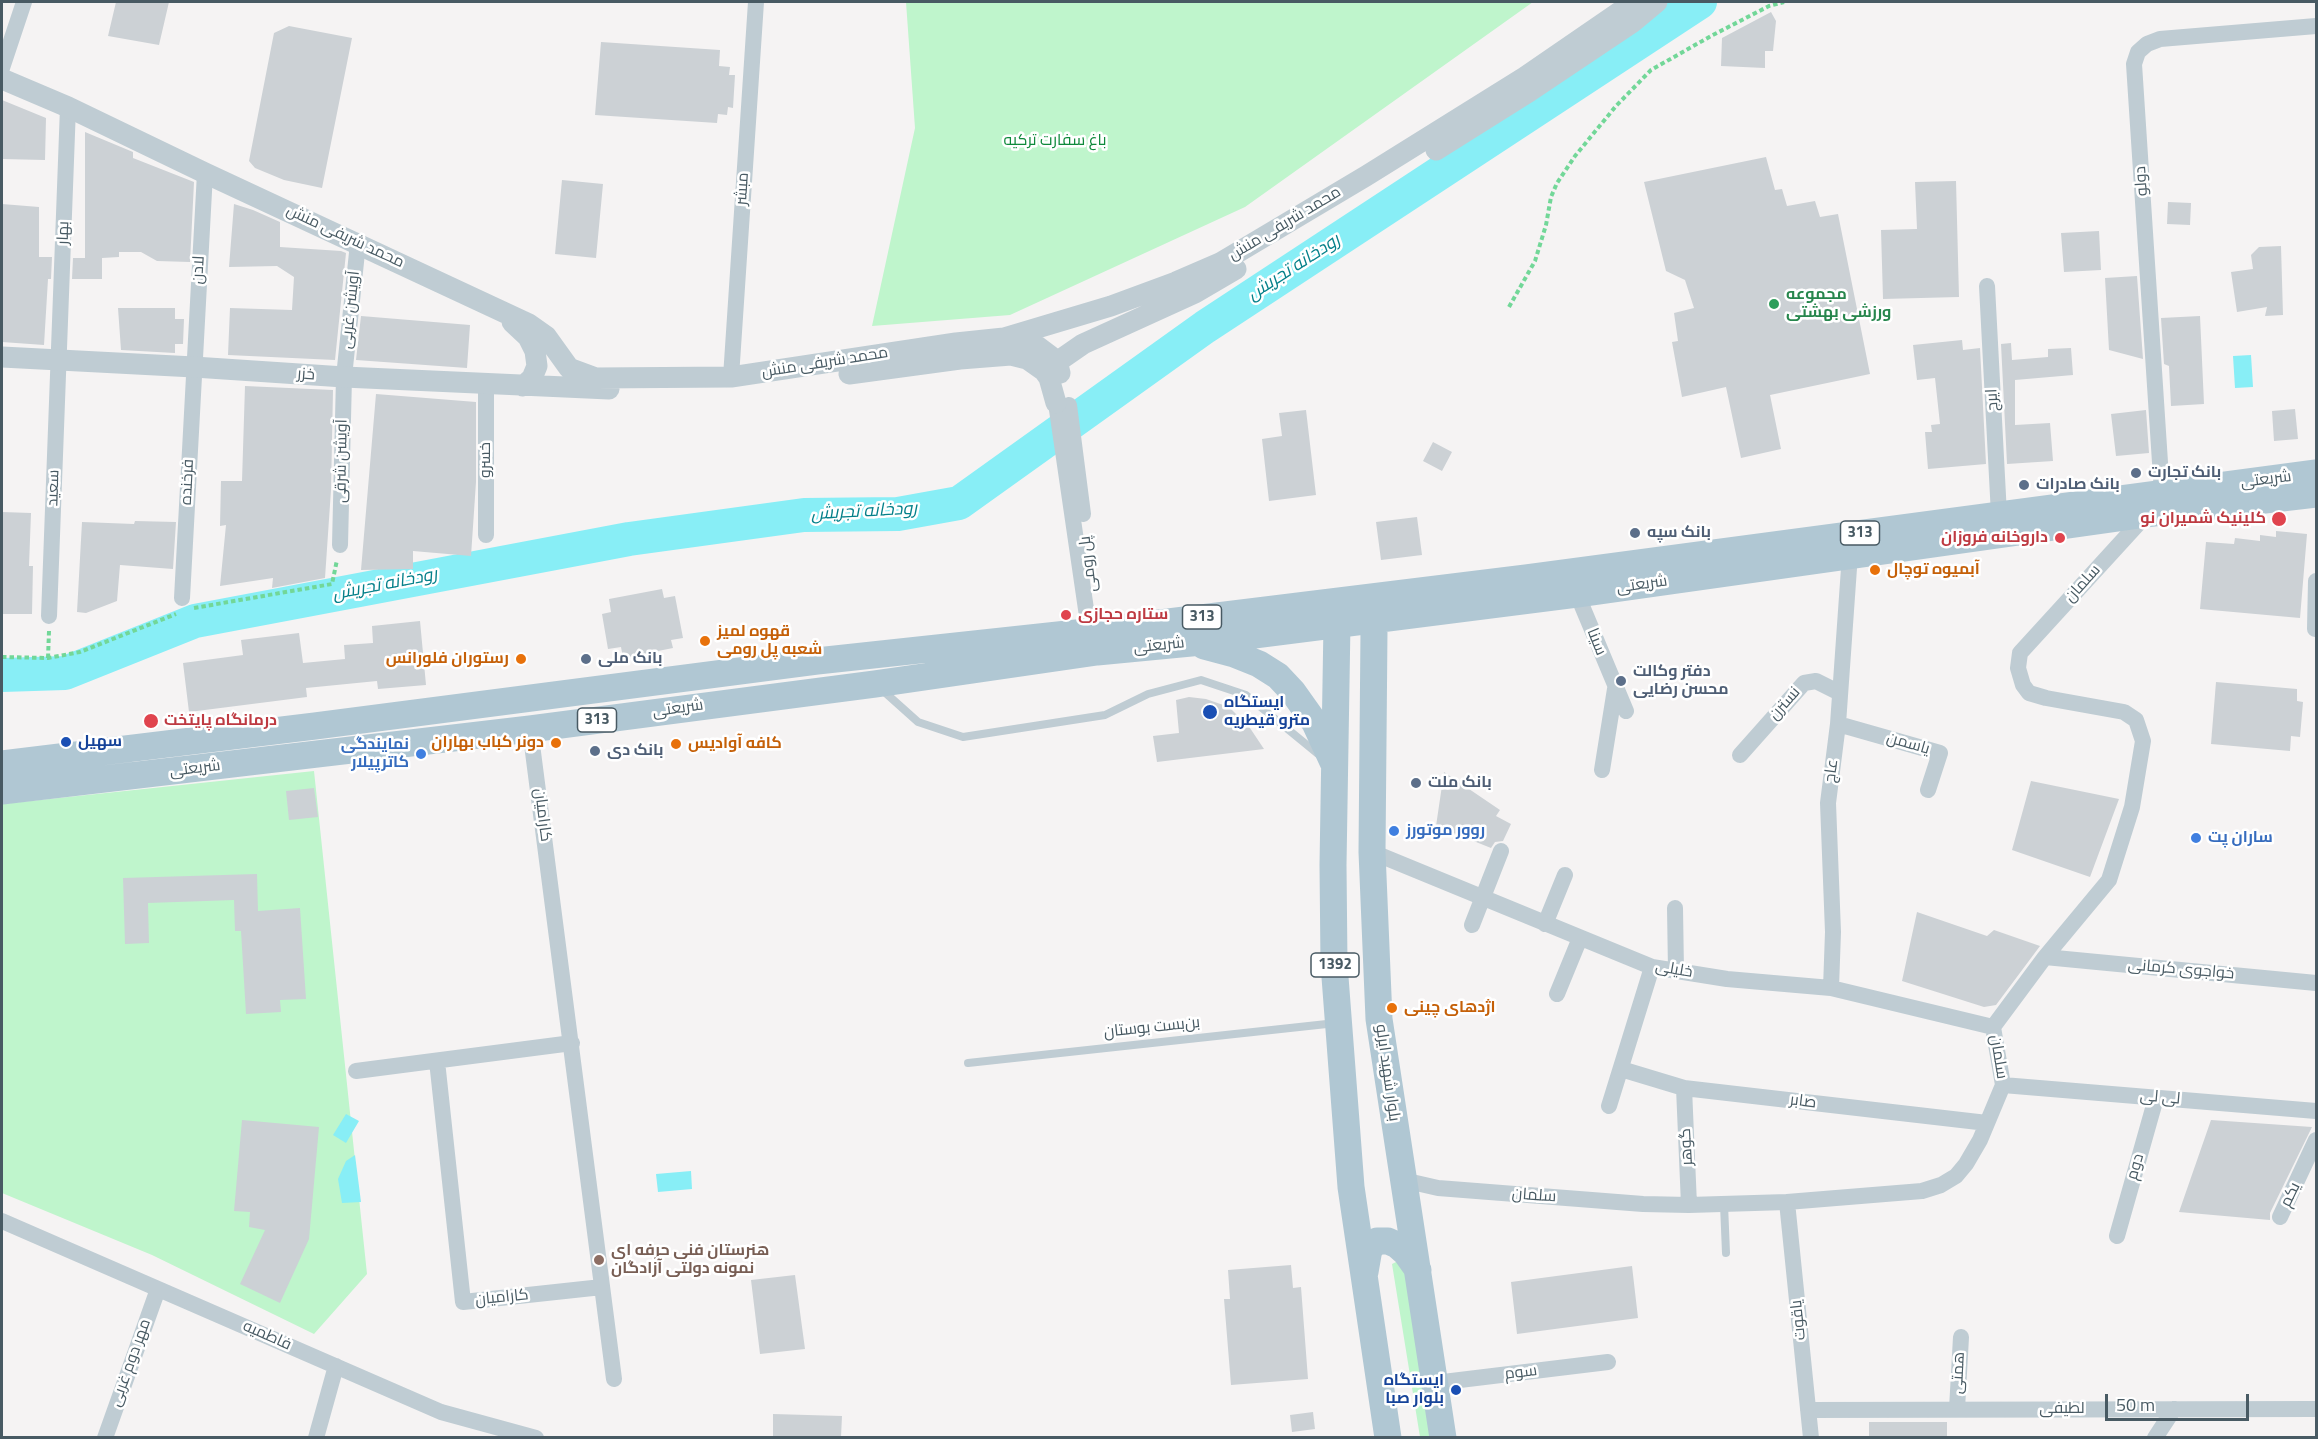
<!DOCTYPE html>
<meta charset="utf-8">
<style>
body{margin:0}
#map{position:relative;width:2318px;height:1439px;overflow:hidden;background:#f5f3f3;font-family:"Titillium Web",sans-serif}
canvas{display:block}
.frame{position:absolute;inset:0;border:3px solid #485a63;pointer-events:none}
.scale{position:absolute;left:2105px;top:1394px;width:144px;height:27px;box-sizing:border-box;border:3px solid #485a63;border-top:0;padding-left:8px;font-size:18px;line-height:21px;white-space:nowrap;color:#485a63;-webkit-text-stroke:4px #fff;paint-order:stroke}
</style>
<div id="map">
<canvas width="2318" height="1439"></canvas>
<div class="frame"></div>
<div class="scale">50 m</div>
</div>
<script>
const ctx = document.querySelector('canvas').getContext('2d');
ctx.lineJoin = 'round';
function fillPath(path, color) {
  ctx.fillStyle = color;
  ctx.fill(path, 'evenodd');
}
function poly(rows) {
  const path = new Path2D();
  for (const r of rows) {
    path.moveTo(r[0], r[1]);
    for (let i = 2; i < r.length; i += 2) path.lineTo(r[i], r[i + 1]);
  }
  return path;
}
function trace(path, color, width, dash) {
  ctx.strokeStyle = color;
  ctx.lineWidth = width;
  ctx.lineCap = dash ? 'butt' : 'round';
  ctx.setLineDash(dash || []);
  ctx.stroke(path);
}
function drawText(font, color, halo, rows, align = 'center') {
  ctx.font = font + ' "Titillium Web",Cairo,sans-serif';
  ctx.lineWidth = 5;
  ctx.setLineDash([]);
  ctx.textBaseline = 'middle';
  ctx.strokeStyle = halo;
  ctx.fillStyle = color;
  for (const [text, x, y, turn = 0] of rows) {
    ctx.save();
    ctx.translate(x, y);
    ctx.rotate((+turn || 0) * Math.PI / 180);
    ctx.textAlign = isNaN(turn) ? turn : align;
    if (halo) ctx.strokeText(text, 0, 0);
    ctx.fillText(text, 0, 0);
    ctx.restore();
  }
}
fillPath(poly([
 [906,2,1533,2,1245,207,1010,315,872,326,915,128],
 [314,771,367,1274,314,1334,152,1255,2,1193,2,804],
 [1404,1258,1435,1437,1420,1437,1392,1264]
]), '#bff5cc');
fillPath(poly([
 [2251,355,2253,387,2235,388,2233,356],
 [346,1114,359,1121,346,1143,333,1135],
 [355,1155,361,1202,342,1203,338,1179,346,1161],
 [691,1171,692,1189,658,1192,656,1174]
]), '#88eef6');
trace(poly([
 [2,675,65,673,195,621,629,539,804,515,898,514,959,503,1205,327,1700,2]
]), '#88eef6', 34);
fillPath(poly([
 [116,2,169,2,159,45,108,36],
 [1771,12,1776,21,1773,51,1765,51,1765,68,1721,66,1722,38],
 [289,26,352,38,322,188,284,180,255,168,249,161,274,33],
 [601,42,720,50,719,66,730,67,729,75,735,75,733,108,728,107,727,115,718,114,717,123,595,115],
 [2,100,46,118,45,160,2,159],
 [85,132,133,152,133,158,194,182,190,262,157,261,141,252,119,252,119,257,102,258,102,279,72,279,73,258,85,258],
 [1766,157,1775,190,1782,189,1787,206,1815,201,1820,217,1838,214,1870,374,1770,395,1781,449,1741,458,1726,387,1682,397,1672,342,1678,341,1674,313,1694,308,1685,280,1666,271,1644,182],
 [562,180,603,184,596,258,555,254],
 [1956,181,1959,297,1883,299,1881,230,1917,229,1915,182],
 [2168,202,2191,203,2190,225,2167,224],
 [2,204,39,207,39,257,52,257,51,279,48,279,44,345,2,342],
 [234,204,253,210,280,222,280,247,341,251,346,253,335,360,228,355,230,308,292,310,294,277,277,266,229,267],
 [2099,231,2101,270,2064,272,2061,233],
 [2281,246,2283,315,2265,316,2267,307,2237,312,2231,272,2253,269,2251,255,2259,247],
 [2137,276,2143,359,2109,350,2105,278],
 [118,308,175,308,175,319,184,319,183,344,175,344,175,353,121,350],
 [361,316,470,325,467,368,356,360],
 [2200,316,2204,404,2171,406,2169,366,2164,364,2161,318],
 [1962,340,1963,350,1980,348,1986,464,1928,469,1925,432,1932,432,1931,425,1940,424,1935,378,1917,380,1913,345],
 [2011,343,2012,360,2048,357,2048,349,2071,348,2073,375,2015,380,2015,425,2050,423,2053,461,2007,464,2001,344],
 [245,386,333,390,331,490,325,578,272,588,273,578,220,586,226,525,220,526,221,481,242,481],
 [376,394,476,402,476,482,471,556,413,551,413,569,361,570],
 [2295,409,2298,439,2274,441,2272,411],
 [1306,410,1316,495,1269,501,1262,439,1282,436,1279,413],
 [2146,410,2149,453,2116,456,2111,414],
 [1433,442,1452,452,1442,471,1423,461],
 [2,512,31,513,29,566,33,566,32,614,2,614],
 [1417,517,1422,555,1381,560,1376,522],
 [135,521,176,522,173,569,120,565,117,601,86,613,77,612,82,522,134,524],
 [2276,531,2307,534,2300,618,2200,609,2206,542,2234,544,2235,538,2260,541,2260,535,2276,537],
 [662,589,664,598,675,596,683,638,671,640,673,648,623,658,621,647,608,649,602,614,611,612,609,599],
 [420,621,426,685,378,689,377,681,306,688,307,697,189,712,183,663,243,655,241,640,299,633,303,663,345,659,344,645,373,643,372,626],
 [2216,682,2297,689,2297,701,2303,702,2300,737,2291,736,2290,751,2211,744],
 [1189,697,1206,699,1229,707,1250,728,1264,749,1157,762,1153,736,1179,733,1176,700],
 [1444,772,1500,810,1496,816,1511,824,1503,841,1495,842,1491,848,1436,826],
 [2031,781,2119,799,2090,877,2012,850],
 [314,788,318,817,289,820,286,791],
 [257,874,258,911,300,908,306,999,280,1000,281,1012,246,1014,241,931,235,931,234,900,148,903,149,943,125,944,123,878],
 [1917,912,1987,936,1994,930,2040,946,1996,1005,1984,1007,1902,981],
 [242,1120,319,1127,309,1239,280,1303,240,1284,265,1230,249,1227,250,1212,234,1211],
 [2211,1120,2312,1127,2270,1213,2270,1220,2179,1212],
 [1291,1265,1293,1288,1301,1287,1308,1379,1231,1385,1224,1299,1230,1299,1228,1270],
 [1632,1266,1638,1318,1517,1334,1511,1282],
 [795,1275,805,1349,760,1354,751,1280],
 [1313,1412,1315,1429,1292,1432,1290,1415],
 [773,1414,842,1416,841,1437,773,1437],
 [1869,1422,1947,1422,1947,1437,1869,1437]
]), '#ccd1d5');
trace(poly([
 [1509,307,1535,261,1546,225,1551,197,1557,183,1575,156,1616,106,1651,70,1711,36,1769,6,1784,2],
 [194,608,332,584,337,560],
 [2,657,48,658,80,652,176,614],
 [48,658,49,631]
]), '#72d798', 4, [4.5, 3]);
trace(poly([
 [880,688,918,722,963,737,1105,715,1148,694,1201,680,1246,695,1318,754],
 [968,1063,1336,1023],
 [1724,1204,1726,1253]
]), '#bfccd3', 8);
trace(poly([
 [2,68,24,2],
 [1987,286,1999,515],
 [731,377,756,2],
 [1056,403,1088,623,1095,631],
 [1069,405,1083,514],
 [2162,493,2134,64,2138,52,2147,44,2160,39,2316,26],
 [486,535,486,384],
 [340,545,344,377,358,243],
 [1577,594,1626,711],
 [182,598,205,173],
 [49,616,68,107],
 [2315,629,2316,581],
 [1838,724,1940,753,1928,790],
 [530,729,614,1379],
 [1740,755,1804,683,1816,681,1840,693],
 [1602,770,1615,689],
 [1372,852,1652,967,1727,979,1831,988,1993,1027],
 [1675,908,1676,971],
 [1545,924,1565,875],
 [1472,925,1501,851],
 [2045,957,2316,983],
 [1831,988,1833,932,1828,803,1838,724,1850,554],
 [1557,994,1580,938],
 [437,1061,463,1302,602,1287],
 [1621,1069,1684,1088,1987,1123],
 [356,1071,572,1043],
 [2003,1085,2316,1111],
 [1684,1088,1689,1205],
 [1609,1106,1652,967],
 [1403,1180,1438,1188,1643,1204,1689,1205,1787,1202,1922,1191,1941,1185,1956,1176,1966,1164,1980,1140,2003,1085,1993,1027,2045,957,2109,880,2132,807,2143,741,2136,720,2124,712,2046,698,2029,693,2023,685,2018,668,2020,653,2147,514],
 [1787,1202,1811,1438],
 [2280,1217,2316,1140],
 [2,1221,441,1412,536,1438],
 [2117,1236,2156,1098],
 [1435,1383,1608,1362],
 [1957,1409,1961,1337],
 [1808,1410,2316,1409],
 [105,1438,158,1289],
 [316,1438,336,1366],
 [2155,1438,2174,1409]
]), '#bfccd3', 16);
trace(poly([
 [2,79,68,107,205,173,529,324,546,336,569,368,596,378,731,377,956,343,1004,338,1111,306,1176,282,1220,263,1366,176,1525,77,1634,2],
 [1436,150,1530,91,1633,22,1657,2],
 [512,322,528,337,535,351,537,366,532,378,523,386],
 [1004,338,1037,346,1057,361,1060,373],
 [2,357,194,367,344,377,609,389],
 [1044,371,1083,344,1195,293,1236,269],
 [849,374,960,359,1011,355,1027,359,1044,371,1049,378,1056,403]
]), '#bfccd3', 21);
trace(poly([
 [1371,601,1374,630,1372,852,1379,1019,1443,1438],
 [1335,605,1337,623,1333,865,1334,964,1351,1187,1388,1438],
 [1204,646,1234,654,1259,664,1278,676,1293,692,1315,723,1333,762],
 [2,764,315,726,817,661,1095,631,1526,578,2316,473],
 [2,791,530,729,875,684,1097,652,1191,643,1577,594,2147,514,2316,494],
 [1365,1272,1369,1249,1377,1241,1388,1241,1397,1245,1406,1253,1418,1270]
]), '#b0c7d3', 27);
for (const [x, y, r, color] of [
 [1774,304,6,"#2e9e5b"],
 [2136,473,6,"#5c6f8a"],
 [2024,485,6,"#5c6f8a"],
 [2279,519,8,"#e0444e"],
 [1635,533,6,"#5c6f8a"],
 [2060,538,6,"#e0444e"],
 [1875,570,6,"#e8710a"],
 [1066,615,6,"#e0444e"],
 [705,641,6,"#e8710a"],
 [521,659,6,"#e8710a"],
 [586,659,6,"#5c6f8a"],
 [1621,681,6,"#5c6f8a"],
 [1210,712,8,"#1a4fb4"],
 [151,721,8,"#e0444e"],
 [66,742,6,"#1a4fb4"],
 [556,743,6,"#e8710a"],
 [676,744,6,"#e8710a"],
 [595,751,6,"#5c6f8a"],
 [421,754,6,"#3f7fe0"],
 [1416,783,6,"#5c6f8a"],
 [1394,831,6,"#3f7fe0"],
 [2196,838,6,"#3f7fe0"],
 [1392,1008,6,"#e8710a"],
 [599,1260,6,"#8d6e63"],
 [1456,1390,6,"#1a4fb4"]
]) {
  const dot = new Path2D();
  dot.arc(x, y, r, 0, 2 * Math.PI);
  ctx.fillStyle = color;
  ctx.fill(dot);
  trace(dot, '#fff', 2);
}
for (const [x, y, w] of [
 [1860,533,39],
 [1202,617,39],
 [597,720,39],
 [1335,965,48]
]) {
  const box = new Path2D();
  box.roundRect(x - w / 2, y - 12, w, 24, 4.5);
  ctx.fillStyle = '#fff';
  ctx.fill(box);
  trace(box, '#485a63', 1.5);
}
drawText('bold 15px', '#485a63', null, [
 ["313",1860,533],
 ["313",1202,617],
 ["313",597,720],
 ["1392",1335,965]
]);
drawText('16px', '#0e893b', '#fff', [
 ["باغ سفارت ترکیه",1055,141]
]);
drawText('16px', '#485a63', '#fff', [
 ["دولو",2142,181,-94],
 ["مبشر",743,189,-86],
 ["محمد شریفی منش",1285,224,-31],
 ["بهار",64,233,-88],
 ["محمد شریفی منش",345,237,25],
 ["لادن",199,270,-87],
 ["آویشن غربی",351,310,-84],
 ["محمد شریفی منش",825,363,-9],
 ["خزر",306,375,4],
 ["ایرج",1993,400,-93],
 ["خسرو",486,460,-90],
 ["آویشن شرقی",342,461,-89],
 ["شریعتی",2266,480,-7],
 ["فرخنده",188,482,-87],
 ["سعید",54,488,-88],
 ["پل رومی",1089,564,-97],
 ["سلمان",2083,584,-48],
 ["شریعتی",1642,585,-8],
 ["سینا",1596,642,68],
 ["شریعتی",1159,646,-6],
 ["نسترن",1785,704,-48],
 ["شریعتی",678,709,-8],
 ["یاسمن",1908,744,16],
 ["شریعتی",195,769,-7],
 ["عاج",1832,771,-83],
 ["کارامیان",542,815,83],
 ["خلیلی",1674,970,10],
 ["خواجوی کرمانی",2181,970,5],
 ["بن‌بست بوستان",1152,1028,-6],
 ["سلمان",1998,1057,81],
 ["بلوار شهید ایرلو",1387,1073,82],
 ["لی لی",2160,1098,5],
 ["صابر",1803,1102,7],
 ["گوهر",1687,1147,-93],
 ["دوم",2136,1167,-74],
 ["یکم",2291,1195,-64],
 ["سلمان",1534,1196,4],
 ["کارامیان",502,1298,-6],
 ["یاقوت",1799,1320,-96],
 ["فاطمیه",267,1336,24],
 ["مهر دوم غربی",131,1363,-70],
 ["سوم",1521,1373,-7],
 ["همتی",1959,1373,-87],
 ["لطیفی",2062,1409]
]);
drawText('bold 16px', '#27864d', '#fff', [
 ["مجموعه",1786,295],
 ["ورزشی بهشتی",1786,313]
], 'left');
drawText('bold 16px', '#4e5e75', '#fff', [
 ["بانک تجارت",2148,473],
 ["بانک صادرات",2036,485],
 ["بانک سپه",1647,533],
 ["بانک ملی",598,659],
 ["دفتر وکالت",1633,672],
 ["محسن رضایی",1633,690],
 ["بانک دی",607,751],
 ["بانک ملت",1428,783]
], 'left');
drawText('bold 16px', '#be3a42', '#fff', [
 ["کلینیک شمیران نو",2266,519],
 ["داروخانه فروزان",2048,538],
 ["ستاره حجازی",1078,615,"left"],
 ["درمانگاه پایتخت",164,721,"left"]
], 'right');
drawText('bold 16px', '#c56008', '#fff', [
 ["آبمیوه توچال",1887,570],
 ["قهوه لمیز",717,632],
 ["شعبه پل رومی",717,650],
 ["رستوران فلورانس",509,659,"right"],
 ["دونر کباب بهاران",544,743,"right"],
 ["کافه آوادیس",688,744],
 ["اژدهای چینی",1404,1008]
], 'left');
drawText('bold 16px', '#164399', '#fff', [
 ["ایستگاه",1224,703],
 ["مترو قیطریه",1224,721],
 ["سهیل",78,742],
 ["ایستگاه",1444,1381,"right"],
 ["بلوار صبا",1444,1399,"right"]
], 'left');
drawText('bold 16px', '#366cbe', '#fff', [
 ["نمایندگی",409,745,"right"],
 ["کاترپیلار",409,763,"right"],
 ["روور موتورز",1406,831],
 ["ساران پت",2208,838]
], 'left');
drawText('bold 16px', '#785e54', '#fff', [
 ["هنرستان فنی حرفه ای",611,1251],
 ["نمونه دولتی آزادگان",611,1269]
], 'left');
drawText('italic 18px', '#05808a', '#fff', [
 ["رودخانه تجریش",1294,268,-33],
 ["رودخانه تجریش",864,512,-3],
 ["رودخانه تجریش",385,585,-11]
]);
</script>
